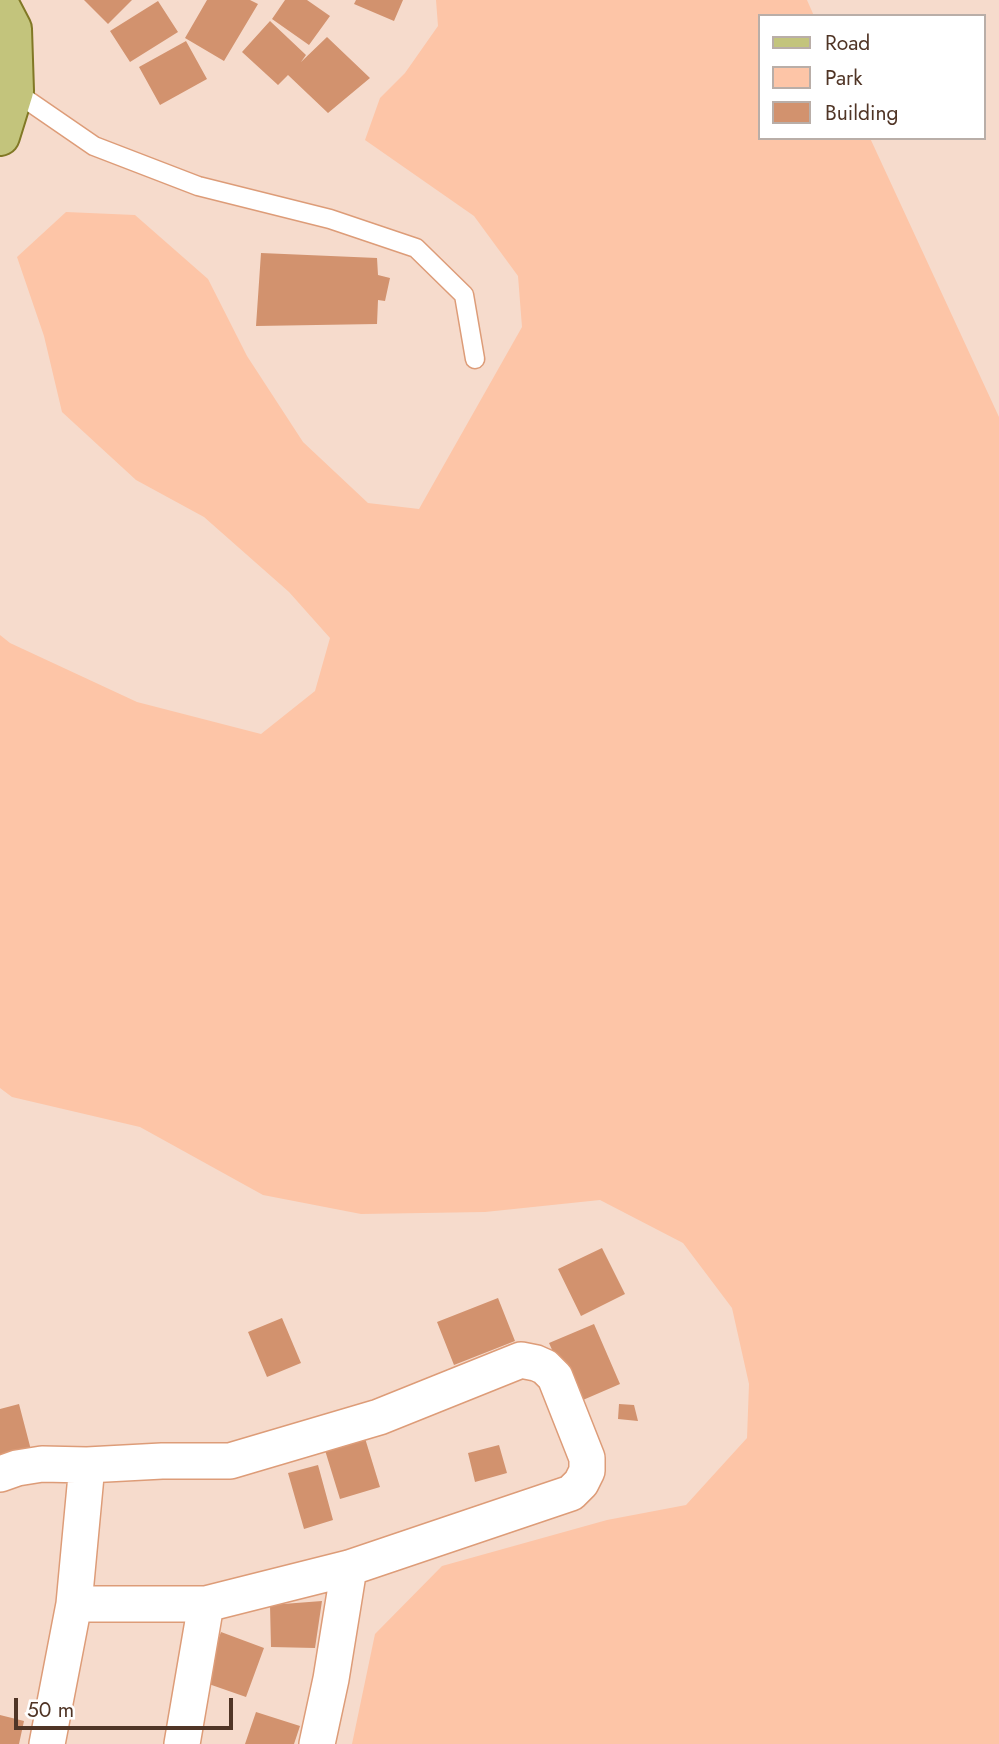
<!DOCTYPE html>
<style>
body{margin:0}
#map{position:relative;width:999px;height:1744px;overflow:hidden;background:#f6dbcc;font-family:Jost,sans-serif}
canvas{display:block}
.legend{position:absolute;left:758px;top:14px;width:228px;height:126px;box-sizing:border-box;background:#fff;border:2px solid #b9aea8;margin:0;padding:9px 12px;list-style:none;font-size:21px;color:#503526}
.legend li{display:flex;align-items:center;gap:14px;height:35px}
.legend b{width:35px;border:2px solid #b9aea8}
.scale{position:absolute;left:14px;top:1698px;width:219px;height:32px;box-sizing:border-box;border:4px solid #503526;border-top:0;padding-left:9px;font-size:21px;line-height:24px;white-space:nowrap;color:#503526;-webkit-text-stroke:5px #fff;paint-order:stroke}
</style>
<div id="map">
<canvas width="999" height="1744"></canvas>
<ul class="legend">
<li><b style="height:9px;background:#c3c47c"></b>Road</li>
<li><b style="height:19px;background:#fdc5a7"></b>Park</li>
<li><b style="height:19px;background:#d2926e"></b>Building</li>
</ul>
<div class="scale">50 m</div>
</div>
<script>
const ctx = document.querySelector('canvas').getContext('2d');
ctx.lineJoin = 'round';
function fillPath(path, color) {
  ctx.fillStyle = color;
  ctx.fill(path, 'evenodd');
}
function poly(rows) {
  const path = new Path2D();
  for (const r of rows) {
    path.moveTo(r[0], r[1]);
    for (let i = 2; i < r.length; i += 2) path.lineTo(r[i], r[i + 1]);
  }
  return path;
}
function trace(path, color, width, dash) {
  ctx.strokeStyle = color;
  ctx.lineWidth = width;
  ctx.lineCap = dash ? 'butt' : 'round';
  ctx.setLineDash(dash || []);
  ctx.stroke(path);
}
fillPath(poly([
 [436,0,807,0,814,16,759,16,759,138,870,138,999,417,999,1744,352,1744,375,1634,442,1566,607,1520,686,1505,747,1438,749,1384,732,1308,683,1243,600,1200,485,1212,361,1214,263,1195,140,1127,12,1097,0,1088,0,635,10,643,137,702,261,734,315,691,330,638,289,592,204,517,136,480,62,412,44,336,17,257,66,212,135,215,208,279,247,356,303,442,368,503,419,509,522,327,518,276,474,216,365,140,380,98,405,73,438,26]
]), '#fdc5a7');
fillPath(poly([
 [84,0,132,0,108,24],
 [207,0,250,0,258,4,224,61,185,38],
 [285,0,307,0,330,16,309,45,272,19],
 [356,0,403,0,394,21,354,4],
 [158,1,178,32,130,62,110,31],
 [270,21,306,55,301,62,327,37,370,78,328,113,288,75,278,85,242,52],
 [186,41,207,79,160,105,139,67],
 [261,253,377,258,378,275,390,278,385,301,378,300,377,324,256,326],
 [602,1248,625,1294,581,1316,558,1269],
 [498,1298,515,1341,454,1365,437,1322],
 [282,1318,301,1363,267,1377,248,1332],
 [594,1324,620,1384,576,1403,549,1343],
 [19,1404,31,1450,0,1458,0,1409],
 [619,1404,634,1405,638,1421,618,1419],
 [364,1435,380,1487,340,1499,324,1447],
 [499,1445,507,1473,475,1482,468,1453],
 [318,1465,333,1520,304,1529,288,1473],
 [322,1601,315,1648,271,1647,270,1605],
 [221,1632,264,1648,246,1697,203,1682],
 [256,1712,300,1726,294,1744,245,1744],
 [0,1715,24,1721,19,1744,0,1744]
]), '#d2926e');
const service = poly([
 [14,91,94,146,198,186,330,219,416,248,464,295,475,359]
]);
const minor = poly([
 [0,1474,17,1468,42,1464,87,1465,162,1461,230,1461,379,1417,521,1360,536,1363,545,1367,555,1377,587,1458,587,1471,581,1483,571,1493,349,1568,206,1604,74,1604,47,1744],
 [74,1604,87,1465],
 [182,1744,206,1604],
 [317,1744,331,1679,349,1568]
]);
const primary = poly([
 [0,6,12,29,14,91,0,136]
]);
trace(service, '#dd9c78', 21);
trace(minor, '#dd9c78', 38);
trace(primary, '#817825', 42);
trace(service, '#fff', 18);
trace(minor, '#fff', 35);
trace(primary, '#c3c47c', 38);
</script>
